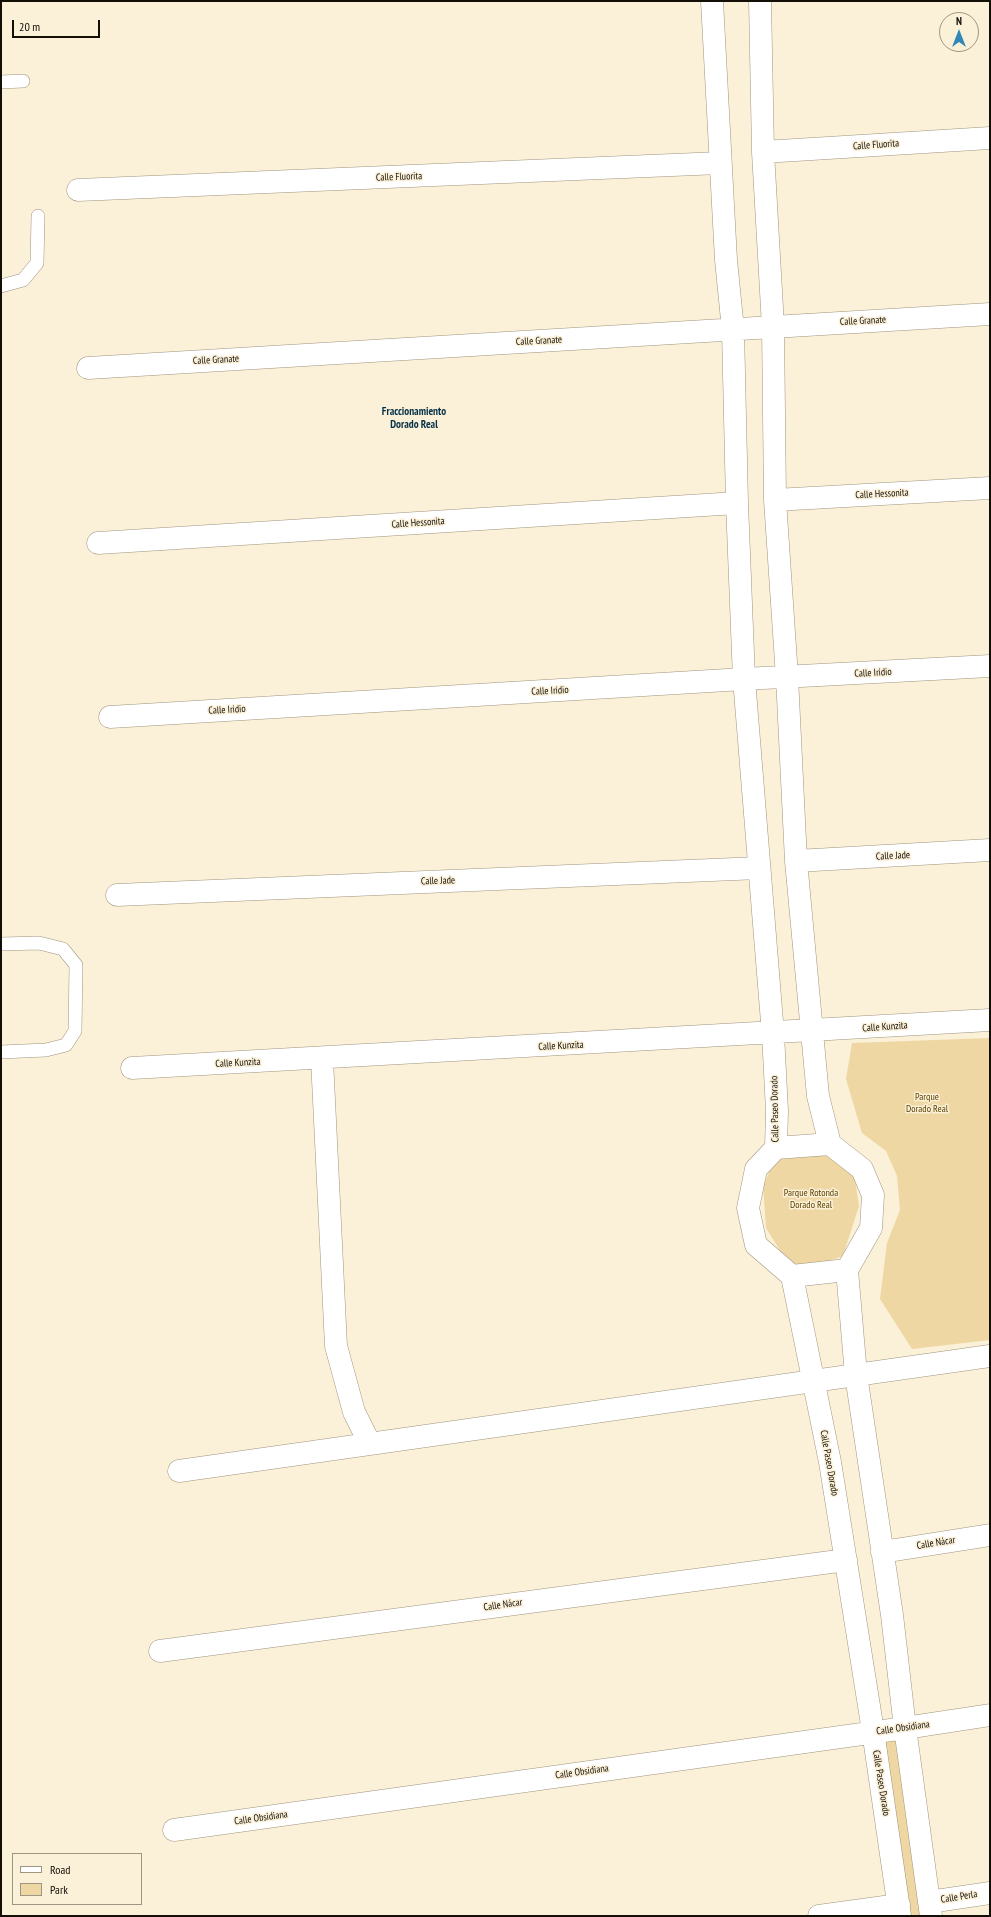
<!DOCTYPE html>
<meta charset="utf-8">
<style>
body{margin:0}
#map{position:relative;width:991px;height:1917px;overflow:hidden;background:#fbf0d8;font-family:"PT Sans Narrow",sans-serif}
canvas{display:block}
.frame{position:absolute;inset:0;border:2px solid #130f07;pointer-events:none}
.legend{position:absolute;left:12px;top:1853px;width:130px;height:52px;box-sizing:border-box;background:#fbf0d8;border:1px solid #9e9684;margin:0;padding:5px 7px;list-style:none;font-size:12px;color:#130f07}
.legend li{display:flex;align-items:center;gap:8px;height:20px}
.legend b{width:20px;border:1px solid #9e9684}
.north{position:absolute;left:939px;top:12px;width:40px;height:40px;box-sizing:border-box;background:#fbf0d8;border:1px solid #9e9684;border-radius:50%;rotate:0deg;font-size:11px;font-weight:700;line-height:16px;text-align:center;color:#130f07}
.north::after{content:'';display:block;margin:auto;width:14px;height:18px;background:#3188b7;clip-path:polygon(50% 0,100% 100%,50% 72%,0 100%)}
.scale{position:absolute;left:12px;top:20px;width:88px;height:18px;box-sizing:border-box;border:2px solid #130f07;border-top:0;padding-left:5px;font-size:12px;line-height:14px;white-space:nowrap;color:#130f07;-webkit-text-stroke:3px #fbf0d8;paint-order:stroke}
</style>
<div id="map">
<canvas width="991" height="1917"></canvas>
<div class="frame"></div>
<ul class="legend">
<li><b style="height:5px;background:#fff"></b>Road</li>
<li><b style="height:11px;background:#efd7a4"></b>Park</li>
</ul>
<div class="north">N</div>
<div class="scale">20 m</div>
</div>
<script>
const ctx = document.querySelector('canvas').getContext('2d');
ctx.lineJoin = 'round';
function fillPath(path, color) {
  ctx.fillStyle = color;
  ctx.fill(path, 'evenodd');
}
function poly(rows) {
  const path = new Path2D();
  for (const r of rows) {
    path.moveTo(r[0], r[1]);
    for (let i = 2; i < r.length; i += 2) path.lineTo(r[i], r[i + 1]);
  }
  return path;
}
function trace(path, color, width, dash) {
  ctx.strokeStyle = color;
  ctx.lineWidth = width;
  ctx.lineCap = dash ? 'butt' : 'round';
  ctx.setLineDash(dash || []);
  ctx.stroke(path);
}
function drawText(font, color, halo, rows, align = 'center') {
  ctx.font = font + ' "PT Sans Narrow",sans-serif';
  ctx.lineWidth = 3;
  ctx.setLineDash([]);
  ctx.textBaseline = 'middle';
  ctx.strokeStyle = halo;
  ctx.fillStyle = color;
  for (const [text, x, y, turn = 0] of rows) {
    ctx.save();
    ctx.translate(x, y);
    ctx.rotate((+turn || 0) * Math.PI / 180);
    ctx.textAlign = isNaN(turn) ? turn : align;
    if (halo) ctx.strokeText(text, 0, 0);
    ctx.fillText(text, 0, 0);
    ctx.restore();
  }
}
fillPath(poly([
 [990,1038,990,1340,912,1349,880,1299,887,1243,900,1210,897,1176,886,1151,862,1133,846,1079,852,1043],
 [779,1152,841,1153,854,1173,859,1206,843,1256,824,1263,789,1265,766,1228,763,1185],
 [900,1735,925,1916,907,1916,884,1740]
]), '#efd7a4');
const lane = poly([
 [1,82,23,81],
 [1,286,23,280,37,263,38,216],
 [1,944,39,943,63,949,76,965,75,1031,66,1045,46,1050,1,1052]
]);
const street = poly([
 [712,1,726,260,733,330,737,503,744,679,773,1034,777,1111,776,1148,756,1169,748,1208,756,1245,792,1276,830,1462,873,1731,900,1916],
 [760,1,763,152,773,326,775,500,787,677,796,861,818,1096,830,1144,862,1169,873,1195,871,1228,847,1270,856,1375,892,1615,905,1728,931,1916],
 [763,152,990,138],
 [78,190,720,163],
 [88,368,990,314],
 [775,500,990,488],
 [98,543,737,503],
 [110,717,744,679,990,666],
 [796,861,990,850],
 [117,895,759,868],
 [322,1059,336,1346,354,1412,370,1444],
 [132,1068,990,1020],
 [776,1148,830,1144],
 [792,1276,847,1270],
 [179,1471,990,1356],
 [882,1552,990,1535],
 [160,1651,846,1560],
 [174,1830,905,1728,990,1715],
 [929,1902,990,1893],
 [819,1916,899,1905]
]);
trace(lane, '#9f947e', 14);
trace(street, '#9f947e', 23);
trace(lane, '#fff', 13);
trace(street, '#fff', 22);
drawText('10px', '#130f07', '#fbf0d8', [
 ["Calle Fluorita",876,145,-4],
 ["Calle Fluorita",399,177,-2],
 ["Calle Granate",863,321,-3],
 ["Calle Granate",539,341,-3],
 ["Calle Granate",216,360,-3],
 ["Calle Hessonita",882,494,-3],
 ["Calle Hessonita",418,523,-4],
 ["Calle Iridio",873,673,-3],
 ["Calle Iridio",550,691,-3],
 ["Calle Iridio",227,710,-3],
 ["Calle Jade",893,856,-3],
 ["Calle Jade",438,881,-2],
 ["Calle Kunzita",885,1027,-4],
 ["Calle Kunzita",561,1046,-3],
 ["Calle Kunzita",238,1063,-3],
 ["Calle Paseo Dorado",775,1109,-91],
 ["Calle Paseo Dorado",829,1463,80],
 ["Calle Nácar",936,1543,-9],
 ["Calle Nácar",503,1605,-8],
 ["Calle Obsidiana",903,1728,-8],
 ["Calle Obsidiana",582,1772,-8],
 ["Calle Paseo Dorado",881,1783,81],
 ["Calle Obsidiana",261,1818,-8],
 ["Calle Perla",959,1897,-9]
]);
drawText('10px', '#5b4302', '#fbf0d8', [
 ["Parque",927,1097],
 ["Dorado Real",927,1109],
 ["Parque Rotonda",811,1193],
 ["Dorado Real",811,1205]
]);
drawText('bold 11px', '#043046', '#fbf0d8', [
 ["Fraccionamiento",414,412],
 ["Dorado Real",414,425]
]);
</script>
